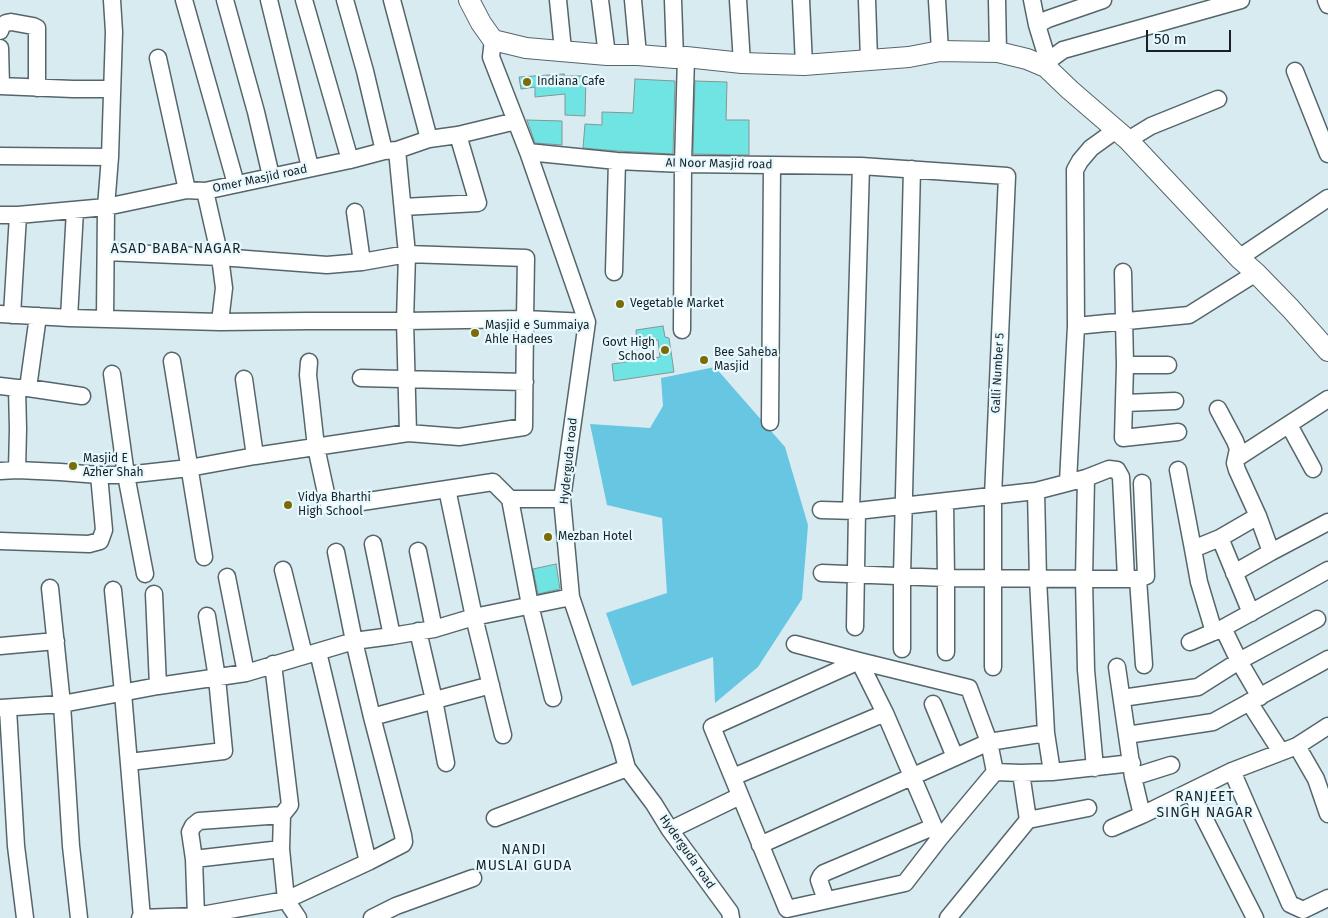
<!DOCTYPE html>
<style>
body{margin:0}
#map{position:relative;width:1328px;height:918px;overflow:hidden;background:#d8ebf1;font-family:"Fira Sans",sans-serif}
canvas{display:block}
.scale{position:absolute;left:1146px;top:30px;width:85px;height:22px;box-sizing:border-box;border:2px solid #1a2023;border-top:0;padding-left:6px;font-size:15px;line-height:18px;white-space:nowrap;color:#1a2023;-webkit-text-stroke:4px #e5f9ff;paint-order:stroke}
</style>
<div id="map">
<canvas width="1328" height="918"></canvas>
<div class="scale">50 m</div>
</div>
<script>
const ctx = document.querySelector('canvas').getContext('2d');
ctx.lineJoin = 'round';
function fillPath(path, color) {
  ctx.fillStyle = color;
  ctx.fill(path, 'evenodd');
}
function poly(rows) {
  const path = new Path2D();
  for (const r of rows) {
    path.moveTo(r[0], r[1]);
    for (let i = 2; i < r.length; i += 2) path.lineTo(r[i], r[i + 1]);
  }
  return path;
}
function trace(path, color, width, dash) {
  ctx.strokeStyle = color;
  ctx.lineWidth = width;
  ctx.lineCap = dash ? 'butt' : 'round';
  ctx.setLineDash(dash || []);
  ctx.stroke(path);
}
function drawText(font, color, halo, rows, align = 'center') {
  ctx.font = font + ' "Fira Sans",sans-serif';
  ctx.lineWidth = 4.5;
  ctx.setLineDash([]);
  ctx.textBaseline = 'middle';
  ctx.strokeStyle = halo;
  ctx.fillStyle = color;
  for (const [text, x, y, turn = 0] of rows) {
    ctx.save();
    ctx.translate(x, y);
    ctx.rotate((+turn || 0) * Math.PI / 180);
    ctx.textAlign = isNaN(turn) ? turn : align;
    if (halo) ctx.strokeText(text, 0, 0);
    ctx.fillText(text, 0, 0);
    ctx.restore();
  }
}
fillPath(poly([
 [715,367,785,447,808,525,802,599,758,667,715,703,713,657,632,686,606,613,667,593,662,518,607,505,590,424,650,428,663,406,661,378]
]), '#67c6e1');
const building = poly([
 [564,74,564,76,586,76,585,116,565,115,565,94,535,97,535,87,521,89,519,77,564,74],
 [635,79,675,81,673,154,618,151,583,148,585,124,602,125,602,112,633,113,635,79],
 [695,81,727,82,726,120,749,120,749,155,693,154,695,81],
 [527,120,562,121,562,145,535,143,527,120],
 [663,326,665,337,669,338,674,372,614,381,612,364,660,357,658,340,637,343,636,330,663,326],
 [556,564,560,589,538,594,533,569,556,564]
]);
fillPath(building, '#70e4e3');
trace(building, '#829695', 1);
const minor = poly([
 [184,0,236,184],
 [225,0,256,112,271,176],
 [269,0,310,167],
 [304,0,350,160],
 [345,0,365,71,384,151],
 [392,0,429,139],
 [558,0,563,50],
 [600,0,607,55],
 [633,0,638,55],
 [673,0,675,58],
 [738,0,742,63],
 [801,0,804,65],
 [867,0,869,60],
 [937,0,940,51],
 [997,0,998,52],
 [1032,0,1037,25,1048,61],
 [1326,0,1328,5],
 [1037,25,1048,19,1103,0],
 [0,31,2,26,6,23,11,22,33,26,37,28,37,88],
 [493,40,491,57,528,152,587,322,562,499,571,597,620,742,627,768,654,804,670,830,730,912,731,918],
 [0,48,1,86],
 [158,58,187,190],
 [1046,67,1048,61,1063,50,1241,0],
 [1295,71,1328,154],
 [0,86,73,89,112,89],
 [1128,140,1151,126,1218,99],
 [397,150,407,254,405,321,408,433],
 [528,152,617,161,683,164,861,166,1007,176,993,496,993,667],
 [0,156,110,157],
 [205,191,220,257,224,288,220,322],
 [403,207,478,203,458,135],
 [355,212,362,262],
 [0,215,18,215,106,207,187,190,205,191,350,160,384,151,397,150,429,139,458,135,516,121],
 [1239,258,1328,198],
 [614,272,617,161],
 [1123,272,1125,365,1123,438,1178,432],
 [0,314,69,318,220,322,309,321,405,321,525,319,587,322],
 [12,315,18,215],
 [69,318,75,210],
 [105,319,106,207,110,157,114,32,112,0],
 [1076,326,1189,315,1256,273],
 [682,330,683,164,686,57],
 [172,361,204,557],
 [309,362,308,375,316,447,329,507,493,482,510,499,562,499],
 [1125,365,1168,365],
 [112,374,126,475,145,574],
 [361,378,525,382],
 [244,379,255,456],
 [0,386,17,388,18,429,17,470],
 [17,388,28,388,82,396],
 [28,388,38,316],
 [1125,403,1175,401],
 [1218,409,1235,441,1238,449,1235,463,1237,470,1258,516,1271,552,1328,522],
 [770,422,772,165],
 [1289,425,1313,469],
 [1237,458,1328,399],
 [1178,470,1193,549],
 [0,471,17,470,60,472,99,475,126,475,189,468,255,456,408,433,459,437,524,427,525,319,526,258,407,254,362,262,327,265,220,257,106,252],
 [1086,478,1084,579,1086,670,1095,768],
 [1068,482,1076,326,1075,170,1080,161,1091,148,1116,130],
 [447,489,474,617,503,735],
 [1036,491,1038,579,1046,733,1052,772],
 [510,499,530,605,553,698],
 [945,502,946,578,946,652],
 [821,510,857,511,1036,491,1086,478,1109,469,1117,470,1121,477,1126,578],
 [851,511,861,166],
 [1220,538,1251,613],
 [0,541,89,544,100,541,104,530,99,475],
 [373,544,392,636],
 [418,551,434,629],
 [283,570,304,655],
 [822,573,946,578,1138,579,1146,576,1142,483],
 [1234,573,1271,552],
 [227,577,246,673],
 [1138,579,1144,665],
 [50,588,62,704,71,846,79,918],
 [113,590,123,693,142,918],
 [154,594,158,686],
 [855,627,857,511],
 [1223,628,1239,661,1260,697],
 [418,631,434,700,446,763],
 [1214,632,1199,582,1193,549,1220,538,1258,516],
 [1190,642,1223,628,1328,570],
 [795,644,859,661,969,688,989,742,995,772],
 [0,646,56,641],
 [902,649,902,576,912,169],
 [318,652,368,862],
 [273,664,290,805,282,815,281,849,286,900,298,918],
 [1117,667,1133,777,1142,815],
 [1122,698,1198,687,1239,661,1317,619],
 [1249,702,1281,752],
 [933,704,955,757],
 [0,708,62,704,158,686,246,673,354,641,392,636,434,629,474,617,571,597],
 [8,709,16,846,25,918],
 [372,717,491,685],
 [1127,735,1213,722,1328,659],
 [1297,746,1316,779,1328,814],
 [129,762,224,751,217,678,207,616],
 [1232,771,1290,904,1303,910,1328,898],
 [1021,773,1028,820],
 [733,777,885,713],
 [1133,777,1171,765],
 [1191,792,1255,918],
 [495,818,627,768],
 [1112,828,1142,815,1232,771,1297,746,1328,726],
 [670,830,740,796],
 [939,839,885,713,859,661,712,727,787,909,905,883,939,839,995,772,1021,773,1052,772,1132,763],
 [760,845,989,742,1046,733],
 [194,859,281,849],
 [826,900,819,880,821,876,824,873,933,827],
 [196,916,194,859,190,832,193,826,199,821,282,815],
 [140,918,196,916,286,900,368,862,403,844,404,842,403,835,372,717,354,641,336,552],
 [372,918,396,906,473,878],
 [948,918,1028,820,1088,808]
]);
const major = poly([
 [469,0,481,23,493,40,526,48,607,55,638,55,675,58,686,57,742,63,804,65,909,57,940,51,998,52,1027,59,1046,67,1070,90,1128,140,1239,258,1256,273,1291,309,1328,351]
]);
trace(minor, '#55666b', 19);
trace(major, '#55666b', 22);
trace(minor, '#fff', 16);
trace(major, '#fff', 20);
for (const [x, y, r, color] of [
 [527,82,5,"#7b6c06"],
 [620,304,5,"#7b6c06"],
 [475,333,5,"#7b6c06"],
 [665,350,5,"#7b6c06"],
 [704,360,5,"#7b6c06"],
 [73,466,5,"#7b6c06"],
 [288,505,5,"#7b6c06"],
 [548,537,5,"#7b6c06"]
]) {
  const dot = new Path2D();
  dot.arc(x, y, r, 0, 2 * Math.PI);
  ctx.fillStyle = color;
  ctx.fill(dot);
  trace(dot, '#e5f9ff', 2);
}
drawText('12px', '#1a2023', '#e5f9ff', [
 ["Indiana Cafe",537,82],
 ["Vegetable Market",630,304],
 ["Masjid e Summaiya",485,326],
 ["Ahle Hadees",485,340],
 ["Govt High",655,343,"right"],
 ["School",655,357,"right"],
 ["Bee Saheba",714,353],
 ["Masjid",714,367],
 ["Masjid E",83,459],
 ["Azher Shah",83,473],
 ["Vidya Bharthi",298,498],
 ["High School",298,512],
 ["Mezban Hotel",558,537]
], 'left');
drawText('12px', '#1a2023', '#e5f9ff', [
 ["AI Noor Masjid road",719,164,1],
 ["Omer Masjid road",260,179,-12],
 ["Galli Number 5",998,373,-87],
 ["Hyderguda road",569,461,-84],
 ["Hyderguda road",687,852,55]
]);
ctx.letterSpacing = '1px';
drawText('14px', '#1a2023', '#e5f9ff', [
 ["ASAD BABA NAGAR",176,249],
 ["RANJEET",1205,797],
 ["SINGH NAGAR",1205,813],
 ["NANDI",524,850],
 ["MUSLAI GUDA",524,866]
]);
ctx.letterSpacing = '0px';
</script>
